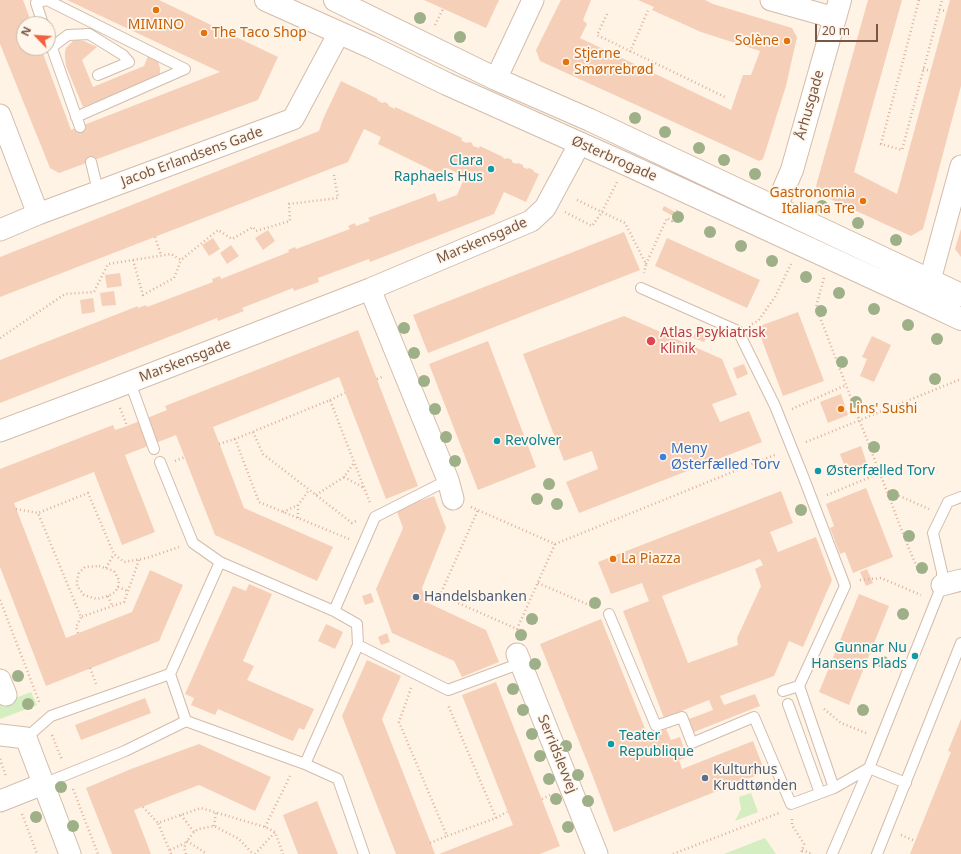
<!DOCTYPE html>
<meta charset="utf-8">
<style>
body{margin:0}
#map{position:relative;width:961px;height:854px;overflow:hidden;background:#fef3e4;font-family:"Noto Sans",sans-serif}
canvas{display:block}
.north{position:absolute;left:16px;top:16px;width:40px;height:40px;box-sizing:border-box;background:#fff7ec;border:1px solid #c9b7aa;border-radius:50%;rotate:295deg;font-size:11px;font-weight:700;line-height:16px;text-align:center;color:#795747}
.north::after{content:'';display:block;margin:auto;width:14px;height:18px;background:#f1613f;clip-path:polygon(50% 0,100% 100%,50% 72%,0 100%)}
.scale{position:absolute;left:815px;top:24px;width:63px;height:18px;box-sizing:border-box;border:2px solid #795747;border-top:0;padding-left:5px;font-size:12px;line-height:14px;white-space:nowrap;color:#795747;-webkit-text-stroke:3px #fff7ec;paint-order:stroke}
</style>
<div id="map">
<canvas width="961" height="854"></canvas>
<div class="north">N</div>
<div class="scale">20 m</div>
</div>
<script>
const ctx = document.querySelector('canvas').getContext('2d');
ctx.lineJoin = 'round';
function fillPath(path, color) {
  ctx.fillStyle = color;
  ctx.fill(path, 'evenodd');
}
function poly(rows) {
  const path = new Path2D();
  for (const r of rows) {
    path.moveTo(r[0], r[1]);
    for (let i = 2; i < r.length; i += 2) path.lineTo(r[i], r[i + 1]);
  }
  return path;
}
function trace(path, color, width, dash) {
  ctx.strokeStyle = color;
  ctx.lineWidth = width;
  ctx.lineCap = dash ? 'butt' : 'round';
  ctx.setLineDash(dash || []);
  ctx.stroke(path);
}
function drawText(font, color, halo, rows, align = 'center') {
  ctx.font = font + ' "Noto Sans",sans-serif';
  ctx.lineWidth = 3.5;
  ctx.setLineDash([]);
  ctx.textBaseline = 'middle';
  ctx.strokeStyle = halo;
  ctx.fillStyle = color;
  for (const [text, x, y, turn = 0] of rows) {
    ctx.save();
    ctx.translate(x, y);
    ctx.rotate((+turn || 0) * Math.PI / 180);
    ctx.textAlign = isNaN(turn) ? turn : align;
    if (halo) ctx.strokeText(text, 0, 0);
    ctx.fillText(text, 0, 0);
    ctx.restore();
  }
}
fillPath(poly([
 [31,692,37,705,0,719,0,704],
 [751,793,758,812,735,821,741,809,739,797],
 [765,838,776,854,724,854]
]), '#d4edc1');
fillPath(poly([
 [0,0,23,0,32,24,24,24,24,48,41,48,71,130,220,72,67,0,159,0,278,57,258,100,59,173,50,168,0,44],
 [424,0,499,0,486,28],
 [561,0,591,0,583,20,587,24,580,38,731,110,743,75,751,75,760,51,701,32,652,10,654,7,638,0,705,0,713,4,792,28,797,37,786,86,763,159,759,161,540,61,536,50],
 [868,0,902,0,854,172,897,194,950,0,961,0,961,86,923,229,911,236,819,194,816,186],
 [78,40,84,41,97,47,82,60,93,87,144,66,148,56,158,61,160,68,160,78,83,107,66,66,65,58,65,52,66,48,73,41],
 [341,81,378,99,377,100,382,103,385,102,388,104,389,106,395,109,395,107,462,138,461,140,466,143,469,142,472,143,473,146,479,148,480,146,503,157,502,157,505,159,508,158,512,160,512,162,516,164,518,163,523,165,523,167,527,169,529,168,533,170,534,172,539,174,526,202,504,192,494,214,370,262,369,259,318,278,319,282,294,291,293,288,242,308,244,311,218,321,217,318,0,403,0,360,138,306,138,308,146,305,147,307,213,282,212,279,220,276,221,279,289,252,288,250,295,247,296,249,350,229,348,226,355,223,356,226,370,221,368,218,435,193,438,202,457,195,465,177,447,168,444,176,378,144,381,137,364,129,348,162,0,297,0,257,319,131,323,119],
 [664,206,675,212,673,216,662,210],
 [961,229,961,257,955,249],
 [268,230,275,241,263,250,255,238],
 [624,232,640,270,428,353,413,315],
 [213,238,220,249,209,256,202,245],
 [667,238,760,280,747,308,655,266],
 [231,245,239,256,227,264,220,253],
 [120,273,122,286,107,288,105,275],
 [114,291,116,305,102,306,100,293],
 [93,298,95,312,82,314,80,300],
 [798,312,824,381,783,396,757,327],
 [624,316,722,359,737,395,712,404,720,422,749,411,762,442,579,513,566,482,598,469,592,451,564,461,523,354],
 [698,327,709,332,704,342,693,338],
 [358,330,418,486,386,499,339,377,213,427,244,508,333,547,317,581,215,535,176,435,125,455,155,532,122,545,94,472,14,503,66,638,132,612,150,570,183,585,159,641,46,686,0,567,0,469,113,425,115,430,127,426,167,410,165,406],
 [872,336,891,345,874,382,860,376,867,359,862,357],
 [488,341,536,467,478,490,429,364],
 [744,364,748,374,737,379,733,368],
 [841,394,848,415,828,423,820,402],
 [861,446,868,467,848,475,840,454],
 [866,488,893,557,853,573,845,552,840,554,830,528,834,526,826,504],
 [781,491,793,523,770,532,778,552,816,537,832,580,803,647,789,641,774,676,720,696,724,705,755,694,760,706,694,732,689,719,713,710,709,700,664,718,623,611,649,601,642,583,611,594,598,562],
 [760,559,763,565,755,569,761,586,737,638,738,645,688,663,662,596],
 [434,496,446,528,422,588,426,602,486,630,499,662,462,677,454,661,392,633,376,589,403,528,396,509],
 [867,569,873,583,866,586,860,572],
 [249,584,272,594,243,661,254,666,247,680,314,709,304,730,299,728,293,741,218,709,215,715,191,705,194,698,185,694,233,586,246,591],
 [371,593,374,602,365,605,362,596],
 [859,594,889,606,849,705,819,692],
 [601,619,648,736,666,729,671,740,680,737,687,757,679,760,682,769,753,741,765,772,614,832,590,769,540,644],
 [326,624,343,632,335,649,318,641],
 [387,633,390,642,381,645,378,637],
 [367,660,401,676,382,719,435,854,396,854,342,716],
 [496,682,560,846,540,854,439,854,513,825,462,695],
 [145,698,151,713,81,740,75,725],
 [961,719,961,854,910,854,951,752,948,751],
 [199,744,271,777,255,811,199,785,134,810,151,854,112,854,86,788,131,769],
 [317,801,338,854,298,854,283,815]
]), '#f6cfb9');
const service = poly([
 [43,24,36,3,47,0,185,69,76,117],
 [48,37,80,127],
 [52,47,68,35,89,34,123,55,129,62,98,75],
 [91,162,98,191],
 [641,288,738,331,775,406,803,476,845,586,799,686,834,788],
 [130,382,154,449],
 [160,462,193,543,220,562],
 [334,611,375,517,448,480],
 [609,614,656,726,682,717,692,743,754,717,791,804,834,788,869,768,906,783],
 [358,645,448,690,521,663],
 [170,674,186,721],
 [783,691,799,686],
 [788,704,820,793],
 [26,738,51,716,170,674,220,562,334,611,357,624,358,645,305,764,186,721,125,751,43,784],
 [305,764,338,779,364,854],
 [832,854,869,768,942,585,942,572,933,533,948,502,961,497],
 [877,854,961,643]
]);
const minor = poly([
 [771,0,835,18],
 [496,79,533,0],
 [0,115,38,214],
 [0,230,38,214,293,119,339,33],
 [930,280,961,166],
 [370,289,448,480,453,499],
 [0,431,112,389,370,289,531,221,545,208,580,143],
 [942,585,961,580],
 [517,654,597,854],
 [0,680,6,695],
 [0,735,26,738,70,854],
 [0,801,43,784]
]);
const tertiary = poly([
 [266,0,371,47,447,84,626,164,923,301,961,319],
 [335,0,496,79,590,120,961,295],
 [776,207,792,170,840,0]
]);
trace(service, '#d3bcab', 12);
trace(minor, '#d3bcab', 23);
trace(tertiary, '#d3bcab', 24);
trace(poly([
 [919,0,881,144,902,150,942,0],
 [939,10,947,11],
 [607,14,597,35,727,98],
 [435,25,443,9],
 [630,52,649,8],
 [923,69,931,71],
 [577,200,625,223,646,264,644,273],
 [565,212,592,226,602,212,617,182],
 [155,237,161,255],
 [133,260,143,295,174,278,181,260],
 [646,264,667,218,672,221,677,210],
 [824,278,816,307,909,549,918,569,925,573],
 [752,324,758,321,775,297,791,264],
 [0,338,65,294,94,292,108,264,171,254,181,260,218,230,232,239,253,227,256,231,290,221,289,204,338,198,334,175],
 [377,379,384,376],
 [330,400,345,393],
 [120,408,127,426],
 [792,409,846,385],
 [253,432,263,454,352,523,356,521],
 [806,442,961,379],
 [219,444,235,439],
 [175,461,185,457],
 [344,477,364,488],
 [888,491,929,509],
 [316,495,344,477,354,463],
 [827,495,880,473],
 [471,507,555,544,517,629,440,595,478,510],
 [16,509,38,513],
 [283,512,298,505,309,490],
 [298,518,298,505],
 [349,539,259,502,235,439,330,400,370,503],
 [555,544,777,454],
 [139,560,124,602,81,617,38,513,88,493,114,554,124,562,147,558,179,547],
 [99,566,114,571,119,580,118,587,115,592,108,596,97,599,84,595,77,586,77,580,79,573,85,567,99,566],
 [106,568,114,554],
 [860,580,881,578,921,595],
 [538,583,596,608],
 [118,587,128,591],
 [108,596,112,606],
 [0,600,40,704],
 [78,633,76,627,81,617],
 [90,668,96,684],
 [411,688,399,722,447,836,496,818,448,705],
 [824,709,841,723,866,733],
 [52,735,62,760],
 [0,759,6,776],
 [73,789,98,854],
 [542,799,550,795],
 [143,807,158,823],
 [22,814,37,854],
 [181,815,194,832],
 [496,818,507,812],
 [792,819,792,825,804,844,801,854],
 [214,826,216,812],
 [265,827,290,776],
 [901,835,915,841],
 [187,841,207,854],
 [430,843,447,836],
 [170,850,185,843],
 [802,850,812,854],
 [171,854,158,823,201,808,265,827,275,832,283,854],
 [186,854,184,848,187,841,194,832,198,829,214,826,239,839,253,854],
 [255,854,275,832],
 [673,854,779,813]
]), '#dbb29c', 2.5, [1, 3]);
trace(service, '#fff', 10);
trace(minor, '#fff', 21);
trace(tertiary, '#fff', 22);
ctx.fillStyle = '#9eb088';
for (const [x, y] of [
 [420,18],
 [460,37],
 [635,118],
 [665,132],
 [699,148],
 [724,160],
 [755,174],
 [822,206],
 [678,217],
 [858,223],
 [710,232],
 [896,240],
 [741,246],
 [772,261],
 [806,277],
 [839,293],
 [874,309],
 [821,311],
 [908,325],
 [404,328],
 [937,339],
 [414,353],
 [842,362],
 [935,379],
 [424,381],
 [856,402],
 [435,409],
 [446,437],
 [874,447],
 [455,461],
 [549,484],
 [893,495],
 [537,499],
 [557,504],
 [801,510],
 [909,536],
 [922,568],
 [595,603],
 [903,614],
 [532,619],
 [521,635],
 [883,662],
 [535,664],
 [18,676],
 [513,689],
 [28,704],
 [523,710],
 [863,710],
 [532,734],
 [566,746],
 [540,756],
 [578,775],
 [549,779],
 [61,787],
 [556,799],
 [588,801],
 [36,817],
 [73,826],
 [568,827]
]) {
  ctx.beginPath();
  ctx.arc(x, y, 6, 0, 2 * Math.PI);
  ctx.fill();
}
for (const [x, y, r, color] of [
 [156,10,4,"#e8710a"],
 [204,33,4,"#e8710a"],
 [787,41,4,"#e8710a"],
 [566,62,4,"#e8710a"],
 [491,169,4,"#0f9aa8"],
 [863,201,4,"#e8710a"],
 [651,341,5,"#e0444e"],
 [841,409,4,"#e8710a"],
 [497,441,4,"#0f9aa8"],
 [663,457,4,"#3f7fe0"],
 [818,471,4,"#0f9aa8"],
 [613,559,4,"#e8710a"],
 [416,597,4,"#5c6f8a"],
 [915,656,4,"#0f9aa8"],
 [611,744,4,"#0f9aa8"],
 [705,778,4,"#5c6f8a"]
]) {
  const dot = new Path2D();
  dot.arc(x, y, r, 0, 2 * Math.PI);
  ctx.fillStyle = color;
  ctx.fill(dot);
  trace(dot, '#fff7ec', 1.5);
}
drawText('14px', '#c56008', '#fff7ec', [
 ["MIMINO",156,25,"center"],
 ["The Taco Shop",212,33],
 ["Solène",779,41,"right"],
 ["Stjerne",574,54],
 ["Smørrebrød",574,70],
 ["Gastronomia",855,193,"right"],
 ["Italiana Tre",855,209,"right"],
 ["Lins' Sushi",849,409],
 ["La Piazza",621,559]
], 'left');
drawText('14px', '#795747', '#fff7ec', [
 ["Århusgade",810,105,-74],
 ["Jacob Erlandsens Gade",192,157,-20],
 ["Østerbrogade",614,159,24],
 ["Marskensgade",482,241,-23],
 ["Marskensgade",185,361,-21],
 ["Serridslevvej",557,754,68]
]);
drawText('14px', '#0d838f', '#fff7ec', [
 ["Clara",483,161,"right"],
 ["Raphaels Hus",483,177,"right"],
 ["Revolver",505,441],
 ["Østerfælled Torv",826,471],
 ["Gunnar Nu",907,648,"right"],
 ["Hansens Plads",907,664,"right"],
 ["Teater",619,736],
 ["Republique",619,752]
], 'left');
drawText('14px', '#be3a42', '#fff7ec', [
 ["Atlas Psykiatrisk",660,333],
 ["Klinik",660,349]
], 'left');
drawText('14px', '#366cbe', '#fff7ec', [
 ["Meny",671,449],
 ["Østerfælled Torv",671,465]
], 'left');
drawText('14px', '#4e5e75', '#fff7ec', [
 ["Handelsbanken",424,597],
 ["Kulturhus",713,770],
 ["Krudttønden",713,786]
], 'left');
</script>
